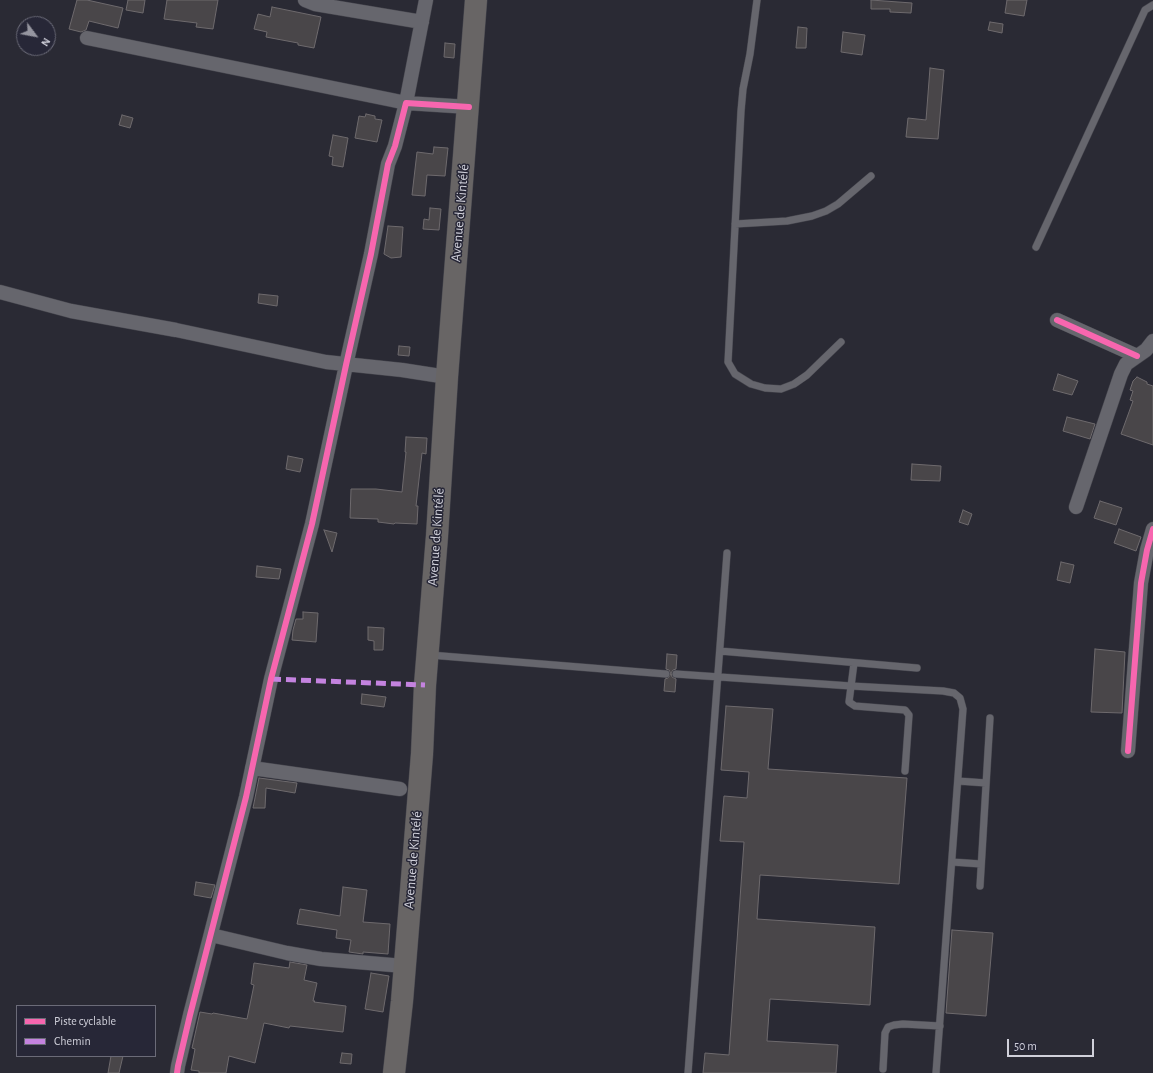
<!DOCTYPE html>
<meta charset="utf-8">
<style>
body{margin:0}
#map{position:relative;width:1153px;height:1073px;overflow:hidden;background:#2a2a34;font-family:"Alegreya Sans",sans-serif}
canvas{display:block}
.legend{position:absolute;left:16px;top:1005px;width:140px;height:52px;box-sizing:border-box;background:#272737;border:1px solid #6b6b78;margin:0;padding:5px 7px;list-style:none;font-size:12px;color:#d0d0da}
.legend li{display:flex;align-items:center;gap:8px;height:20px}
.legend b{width:20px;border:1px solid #6b6b78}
.north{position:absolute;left:16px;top:16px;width:40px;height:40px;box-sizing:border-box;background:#272737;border:1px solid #6b6b78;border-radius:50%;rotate:122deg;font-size:11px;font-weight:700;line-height:16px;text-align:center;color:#d0d0da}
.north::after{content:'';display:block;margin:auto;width:14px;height:18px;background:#9696a0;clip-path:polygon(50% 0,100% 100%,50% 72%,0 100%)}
.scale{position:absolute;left:1007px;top:1039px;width:87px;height:18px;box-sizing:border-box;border:2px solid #d0d0da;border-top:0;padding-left:5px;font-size:12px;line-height:14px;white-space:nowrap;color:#d0d0da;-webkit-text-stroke:3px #272737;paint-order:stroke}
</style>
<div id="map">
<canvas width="1153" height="1073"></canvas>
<ul class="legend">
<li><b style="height:5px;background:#f766af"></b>Piste cyclable</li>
<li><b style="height:5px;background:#c483df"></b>Chemin</li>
</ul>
<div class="north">N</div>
<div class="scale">50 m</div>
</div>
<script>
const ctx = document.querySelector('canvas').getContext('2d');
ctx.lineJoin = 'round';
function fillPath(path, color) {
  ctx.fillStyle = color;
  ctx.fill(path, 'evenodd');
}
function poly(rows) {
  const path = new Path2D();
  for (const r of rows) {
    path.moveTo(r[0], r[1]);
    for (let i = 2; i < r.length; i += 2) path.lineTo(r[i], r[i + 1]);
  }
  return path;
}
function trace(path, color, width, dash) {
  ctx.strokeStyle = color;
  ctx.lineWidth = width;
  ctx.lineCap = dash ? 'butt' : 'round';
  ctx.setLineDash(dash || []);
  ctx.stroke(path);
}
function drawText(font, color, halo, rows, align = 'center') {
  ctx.font = font + ' "Alegreya Sans",sans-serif';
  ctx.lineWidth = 3;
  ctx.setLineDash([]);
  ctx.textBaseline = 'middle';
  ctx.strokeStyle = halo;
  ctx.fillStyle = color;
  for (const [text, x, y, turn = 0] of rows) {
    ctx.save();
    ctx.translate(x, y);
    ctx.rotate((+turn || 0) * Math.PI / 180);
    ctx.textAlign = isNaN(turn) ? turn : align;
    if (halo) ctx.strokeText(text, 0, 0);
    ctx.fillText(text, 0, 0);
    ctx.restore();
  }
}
const building = poly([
 [77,0,87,0,123,8,118,28,89,21,86,30,81,32,69,29,77,0],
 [128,0,145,0,143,13,126,10,128,0],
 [167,0,218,0,213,29,196,27,197,23,164,19,167,0],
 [871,0,912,3,911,13,890,12,890,9,871,9,871,0],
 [1007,0,1027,0,1024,16,1005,13,1007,0],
 [272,7,321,17,314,48,298,45,298,43,266,37,267,32,254,29,258,14,270,17,272,7],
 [990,22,1003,24,1002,33,988,30,990,22],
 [798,27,807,28,806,48,796,48,798,27],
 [843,32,865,35,862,55,841,52,843,32],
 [445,43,455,44,454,58,444,57,445,43],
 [930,68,944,70,938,139,906,137,908,118,926,120,930,68],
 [366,114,375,116,375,119,382,120,377,142,355,138,359,116,365,117,366,114],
 [122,115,133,118,130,128,119,125,122,115],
 [333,135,348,138,343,167,332,165,333,157,329,156,333,135],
 [434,147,448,148,445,176,427,175,425,196,412,195,417,152,433,154,434,147],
 [430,208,441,209,439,230,423,229,424,219,429,220,430,208],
 [388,226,403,227,401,257,391,258,384,254,388,226],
 [259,294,278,296,277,306,258,303,259,294],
 [399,346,410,347,409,356,398,355,399,346],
 [1058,374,1078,381,1072,395,1053,390,1058,374],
 [1137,377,1147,382,1147,384,1153,386,1153,445,1121,434,1133,401,1130,400,1133,391,1130,390,1133,381,1137,377],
 [1067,417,1095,424,1090,439,1063,431,1067,417],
 [406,437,427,438,426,454,422,453,416,506,418,506,417,524,395,523,394,524,378,522,378,519,350,518,351,489,376,489,402,492,406,452,405,452,406,437],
 [288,456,303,459,300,472,286,469,288,456],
 [912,464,941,466,940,481,911,480,912,464],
 [1100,501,1122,508,1116,525,1094,518,1100,501],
 [963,510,972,514,968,525,959,522,963,510],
 [1119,529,1141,537,1136,551,1114,543,1119,529],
 [324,530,337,533,332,552,324,530],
 [1061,562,1074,565,1070,583,1057,580,1061,562],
 [257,566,281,569,279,579,256,577,257,566],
 [303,612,318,613,316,642,292,640,293,630,296,619,303,619,303,612],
 [368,627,384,628,383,650,374,650,374,641,368,640,368,627],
 [1095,649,1125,652,1122,713,1091,712,1095,649],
 [667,654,677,655,676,669,673,670,671,673,672,677,676,679,675,692,664,691,665,679,668,678,671,674,669,670,666,669,667,654],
 [362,694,386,697,384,707,361,704,362,694],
 [726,706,773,709,768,769,907,778,899,884,760,875,757,919,875,927,870,1005,770,999,767,1041,838,1045,836,1073,703,1073,705,1053,729,1055,744,842,720,841,724,796,747,798,749,772,721,770,726,706],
 [259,778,297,783,295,793,266,788,265,808,253,808,259,778],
 [196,882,215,885,211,898,194,895,196,882],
 [343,887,367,890,363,922,390,924,388,954,363,952,363,954,349,952,351,940,336,938,337,930,297,924,300,909,340,916,343,887],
 [952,930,993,933,986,1016,946,1013,952,930],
 [290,962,307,965,304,980,317,983,313,1001,315,1001,314,1002,346,1006,343,1032,290,1026,289,1028,264,1023,255,1063,229,1056,226,1073,199,1073,199,1071,191,1070,195,1049,192,1048,200,1012,212,1014,213,1013,247,1019,254,985,251,984,254,963,289,968,290,962],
 [371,973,389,976,383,1012,365,1009,371,973],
 [342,1053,352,1054,351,1064,340,1063,342,1053],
 [111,1056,123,1056,119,1073,108,1073,111,1056]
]);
fillPath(building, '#494649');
trace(building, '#6e6a6d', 1);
const lane = poly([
 [757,0,750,54,743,89,741,111,728,362,735,374,751,384,765,388,781,389,794,384,807,375,841,342],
 [735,224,787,221,812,216,826,211,838,204,871,176],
 [1036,247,1145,10,1153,5],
 [720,651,917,668],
 [430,655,666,674],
 [854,663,849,702,855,706,905,710,909,715,905,771],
 [676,674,851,686,943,691,954,693,960,698,963,709,936,1073],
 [958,781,986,783],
 [952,862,981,864],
 [980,886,990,718],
 [883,1069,885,1033,888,1027,894,1025,903,1024,940,1026],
 [688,1073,727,553]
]);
const street = poly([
 [305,0,315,4,422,22],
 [87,38,392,100,406,103,426,0],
 [0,292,71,311,176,330,326,362,402,370,447,377],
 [1057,320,1137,356],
 [1076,507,1121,374,1126,364,1146,350,1153,341],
 [1128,751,1141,583,1147,550,1153,529],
 [252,768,400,789],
 [211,935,287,953,321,959,404,966],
 [177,1073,178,1066,190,1015,246,797,271,679,312,524,346,365,371,254,388,164,395,146,406,103,469,107]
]);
const primary = poly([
 [394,1073,402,1001,414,854,422,754,425,685,437,536,447,377,476,0]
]);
trace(lane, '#45454d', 8);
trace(street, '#45454d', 15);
trace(primary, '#45454d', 23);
trace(lane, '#66666d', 7);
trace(street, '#66666d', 14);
trace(primary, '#686565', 22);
trace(poly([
 [271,679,425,685]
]), '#c483df', 5, [10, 5]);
trace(poly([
 [1057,320,1137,356],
 [1128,751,1141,583,1147,550,1153,529],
 [177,1073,178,1066,190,1015,246,797,271,679,312,524,346,365,371,254,388,164,395,146,406,103,469,107]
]), '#f766af', 6);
drawText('14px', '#d0d0da', '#272737', [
 ["Avenue de Kintélé",460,213,-85],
 ["Avenue de Kintélé",436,537,-86],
 ["Avenue de Kintélé",413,860,-85]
]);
</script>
